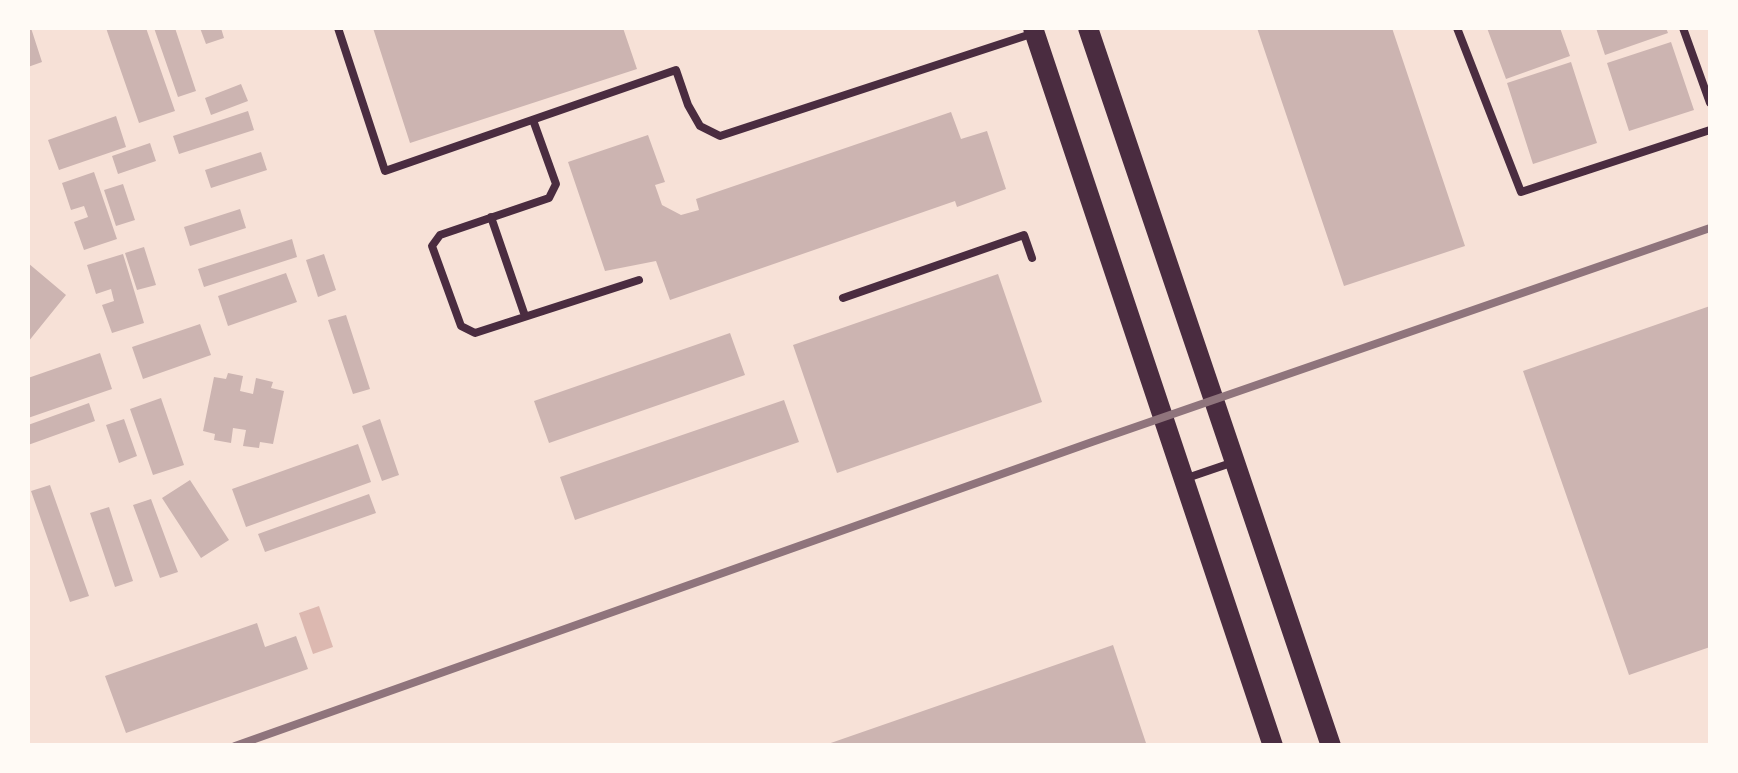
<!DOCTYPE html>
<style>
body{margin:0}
#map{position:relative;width:1738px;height:773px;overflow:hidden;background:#f7e1d7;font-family:"Exo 2",sans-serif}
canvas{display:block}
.frame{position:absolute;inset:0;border:30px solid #fffaf5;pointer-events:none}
</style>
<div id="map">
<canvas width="1738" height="773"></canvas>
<div class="frame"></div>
</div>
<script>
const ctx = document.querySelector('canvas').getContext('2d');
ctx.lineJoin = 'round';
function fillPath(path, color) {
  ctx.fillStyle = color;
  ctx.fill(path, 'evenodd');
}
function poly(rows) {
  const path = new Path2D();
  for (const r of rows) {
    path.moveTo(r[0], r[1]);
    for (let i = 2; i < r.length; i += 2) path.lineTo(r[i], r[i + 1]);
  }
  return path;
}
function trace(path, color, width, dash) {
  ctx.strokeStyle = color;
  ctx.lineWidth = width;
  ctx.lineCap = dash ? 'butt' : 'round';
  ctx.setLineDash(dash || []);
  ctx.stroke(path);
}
fillPath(poly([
 [319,606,333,647,313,654,299,613]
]), '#dcb8b0');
fillPath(poly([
 [28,28,31,28,42,62,28,67],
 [106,28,146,28,175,111,139,123],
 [154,28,175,28,196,91,178,97],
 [200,28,221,28,224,38,206,44],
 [373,28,623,28,637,69,410,143],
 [1257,28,1392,28,1465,246,1344,286],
 [1487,28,1560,28,1570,56,1506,79],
 [1596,28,1666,28,1668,33,1605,55],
 [1671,42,1694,110,1629,131,1607,63],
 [1571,62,1597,143,1533,164,1507,83],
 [241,84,248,101,211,115,205,98],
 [248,111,254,130,179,154,173,136],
 [951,112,961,139,987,131,1006,189,957,207,955,201,670,300,656,261,605,271,568,162,648,135,665,182,655,185,662,205,681,215,699,210,696,199],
 [116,116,126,147,59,170,48,140],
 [150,143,156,161,118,174,112,156],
 [261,152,267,170,211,188,205,170],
 [94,172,117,239,84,250,74,222,88,217,84,206,71,210,62,183],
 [123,184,135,220,116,226,104,190],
 [240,209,246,228,190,246,184,227],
 [292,239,297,257,204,287,198,269],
 [144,247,156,285,137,290,125,253],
 [123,254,144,323,112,333,102,305,114,301,111,289,96,294,87,265],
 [324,254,336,290,318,297,306,260],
 [28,263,66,295,28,342],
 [286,273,297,302,228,326,218,296],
 [998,274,1042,402,837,473,793,345],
 [1710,306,1710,647,1629,675,1523,371],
 [346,315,370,389,353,394,328,320],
 [200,324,211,355,143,379,132,347],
 [730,333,745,375,549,443,534,401],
 [100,353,112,389,28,418,28,378],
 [228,373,243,376,240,391,253,394,256,378,273,382,271,388,284,391,273,444,260,442,259,448,243,446,246,430,233,428,231,443,214,440,215,434,203,431,214,377,226,379],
 [161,398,184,465,153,475,130,409],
 [784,400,799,442,575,520,560,477],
 [89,403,95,421,28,445,28,425],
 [124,419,137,456,119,463,106,425],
 [380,419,399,475,382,481,362,426],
 [358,444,371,482,246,527,232,489],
 [190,480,229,540,201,558,162,498],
 [50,485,89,596,70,602,31,491],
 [369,494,376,513,265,552,258,534],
 [151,499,178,572,160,578,133,505],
 [109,507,133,581,115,587,90,513],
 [257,623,265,647,296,636,308,669,126,733,105,676],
 [1113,645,1147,746,825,746,825,745]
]), '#ccb4b1');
trace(poly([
 [338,28,385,171,676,70,688,105,700,126,720,136,1031,34],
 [1457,28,1521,192,1710,130],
 [1683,28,1710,103],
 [533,120,556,184,549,198,440,235,432,246,461,326,475,333,639,280],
 [491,217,525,316],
 [843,298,1024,235,1032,258],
 [1187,478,1231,463]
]), '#4a2c40', 8);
trace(poly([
 [1033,28,1273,746],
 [1088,28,1331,746]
]), '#4a2c40', 20);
trace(poly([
 [235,746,1092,442,1710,228]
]), '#8f747c', 8);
</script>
